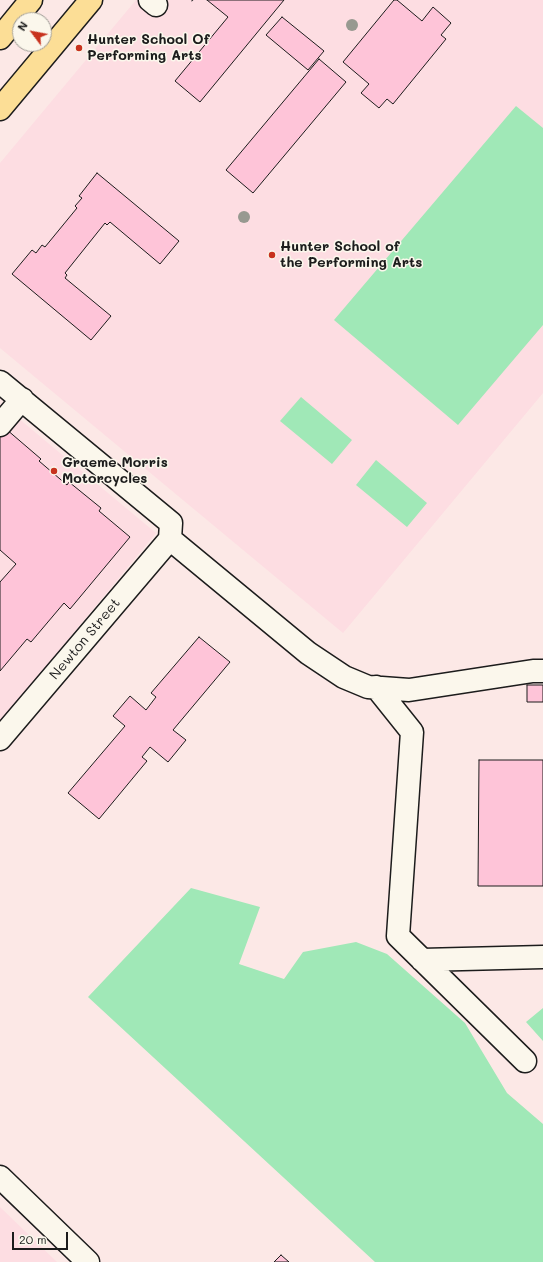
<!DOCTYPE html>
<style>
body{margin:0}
#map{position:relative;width:543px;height:1262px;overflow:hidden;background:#fce8e6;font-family:Mali,sans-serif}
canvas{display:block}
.north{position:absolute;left:12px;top:12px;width:40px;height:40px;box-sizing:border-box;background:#fbf7ec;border:1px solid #a29f99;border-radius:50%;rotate:302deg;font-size:11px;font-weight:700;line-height:16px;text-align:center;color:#1c1c1c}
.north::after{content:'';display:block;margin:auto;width:14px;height:18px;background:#c8321e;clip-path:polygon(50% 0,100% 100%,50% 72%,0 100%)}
.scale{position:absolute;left:12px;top:1232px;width:56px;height:18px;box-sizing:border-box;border:2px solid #1c1c1c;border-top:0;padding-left:5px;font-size:12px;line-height:14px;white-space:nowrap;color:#1c1c1c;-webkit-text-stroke:3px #fbf7ec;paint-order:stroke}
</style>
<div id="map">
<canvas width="543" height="1262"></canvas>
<div class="north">N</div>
<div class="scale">20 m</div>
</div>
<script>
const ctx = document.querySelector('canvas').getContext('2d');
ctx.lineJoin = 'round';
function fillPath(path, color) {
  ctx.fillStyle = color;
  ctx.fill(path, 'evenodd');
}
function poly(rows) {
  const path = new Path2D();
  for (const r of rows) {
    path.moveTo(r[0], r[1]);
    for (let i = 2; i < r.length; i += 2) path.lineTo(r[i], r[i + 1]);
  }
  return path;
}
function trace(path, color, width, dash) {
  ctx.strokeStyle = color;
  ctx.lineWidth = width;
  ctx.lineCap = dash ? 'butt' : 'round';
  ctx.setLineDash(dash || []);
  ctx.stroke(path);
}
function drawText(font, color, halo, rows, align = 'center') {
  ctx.font = font + ' Mali,sans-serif';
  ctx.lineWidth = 3;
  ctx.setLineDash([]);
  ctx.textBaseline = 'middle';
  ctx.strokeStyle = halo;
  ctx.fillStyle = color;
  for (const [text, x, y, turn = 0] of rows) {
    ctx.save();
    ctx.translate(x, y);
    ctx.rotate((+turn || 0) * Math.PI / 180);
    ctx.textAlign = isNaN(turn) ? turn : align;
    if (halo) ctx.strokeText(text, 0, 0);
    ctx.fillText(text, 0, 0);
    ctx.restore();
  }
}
fillPath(poly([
 [136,0,543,0,543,393,343,633,0,348,0,163],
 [0,403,156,533,0,722],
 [0,1207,57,1262,0,1262]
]), '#fddde2');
fillPath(poly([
 [516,106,543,128,543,325,458,425,334,320],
 [301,397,352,440,332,464,280,421],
 [376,460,427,503,407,527,356,485],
 [191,888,260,907,239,964,284,979,303,952,356,942,387,954,465,1023,507,1093,543,1124,543,1262,375,1262,88,997],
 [543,1008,543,1041,526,1022]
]), '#a0e8b7');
const building = poly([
 [207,0,284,0,200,102,175,81,228,17,207,0],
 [394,0,397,0,422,21,433,7,451,23,441,35,446,39,393,104,387,99,379,108,361,93,369,84,343,62,394,0],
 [282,17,324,51,308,70,266,35,282,17],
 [319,59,346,82,253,193,226,170,319,59],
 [97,173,179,241,160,264,110,222,107,225,105,223,65,273,67,275,65,278,111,316,91,340,12,274,32,250,36,253,42,245,45,247,77,208,75,206,82,198,79,196,97,173],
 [6,429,41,459,39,461,67,485,69,482,101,508,99,511,130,537,70,609,64,603,31,642,27,639,0,671,0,582,16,564,0,550,0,436,6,429],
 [199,637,230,662,173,730,186,740,168,762,150,747,142,757,147,761,99,819,68,793,125,726,113,716,130,696,146,710,156,697,151,693,199,637],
 [527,685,543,685,543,702,527,702,527,685],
 [479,760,543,760,543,886,478,886,479,760],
 [281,1255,289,1262,274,1262,281,1255]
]);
fillPath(building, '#fec4d8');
trace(building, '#1c1c1c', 1);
const minor = poly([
 [150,0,156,5],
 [0,382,171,523,170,539],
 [0,425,22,399],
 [170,539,308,653,344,677,368,687,409,690,533,671,543,671],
 [376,687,412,732,398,936,525,1061],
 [0,739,170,539],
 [422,960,543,957],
 [0,1177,88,1262]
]);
const major = poly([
 [0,38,31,0],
 [0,109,91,0]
]);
trace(minor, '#1c1c1c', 25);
trace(major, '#1c1c1c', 25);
trace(poly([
 [192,0,193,1]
]), '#1c1c1c', 2.5, [1, 3]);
trace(minor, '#fbf7ec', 22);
trace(major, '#fcde96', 22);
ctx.fillStyle = '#979990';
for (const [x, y] of [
 [352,25],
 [244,217]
]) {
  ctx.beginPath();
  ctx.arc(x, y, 6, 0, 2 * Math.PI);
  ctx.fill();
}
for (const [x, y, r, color] of [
 [79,48,4,"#c8321e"],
 [272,255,4,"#c8321e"],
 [54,471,4,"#c8321e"]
]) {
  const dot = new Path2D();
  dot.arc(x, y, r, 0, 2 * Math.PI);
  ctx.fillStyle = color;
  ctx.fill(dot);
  trace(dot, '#fbf7ec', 1.5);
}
drawText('bold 14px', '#1c1c1c', '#fbf7ec', [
 ["Hunter School Of",87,40],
 ["Performing Arts",87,56],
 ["Hunter School of",280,247],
 ["the Performing Arts",280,263],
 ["Graeme Morris",62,463],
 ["Motorcycles",62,479]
], 'left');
drawText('14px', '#1c1c1c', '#fbf7ec', [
 ["Newton Street",85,639,-50]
]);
</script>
